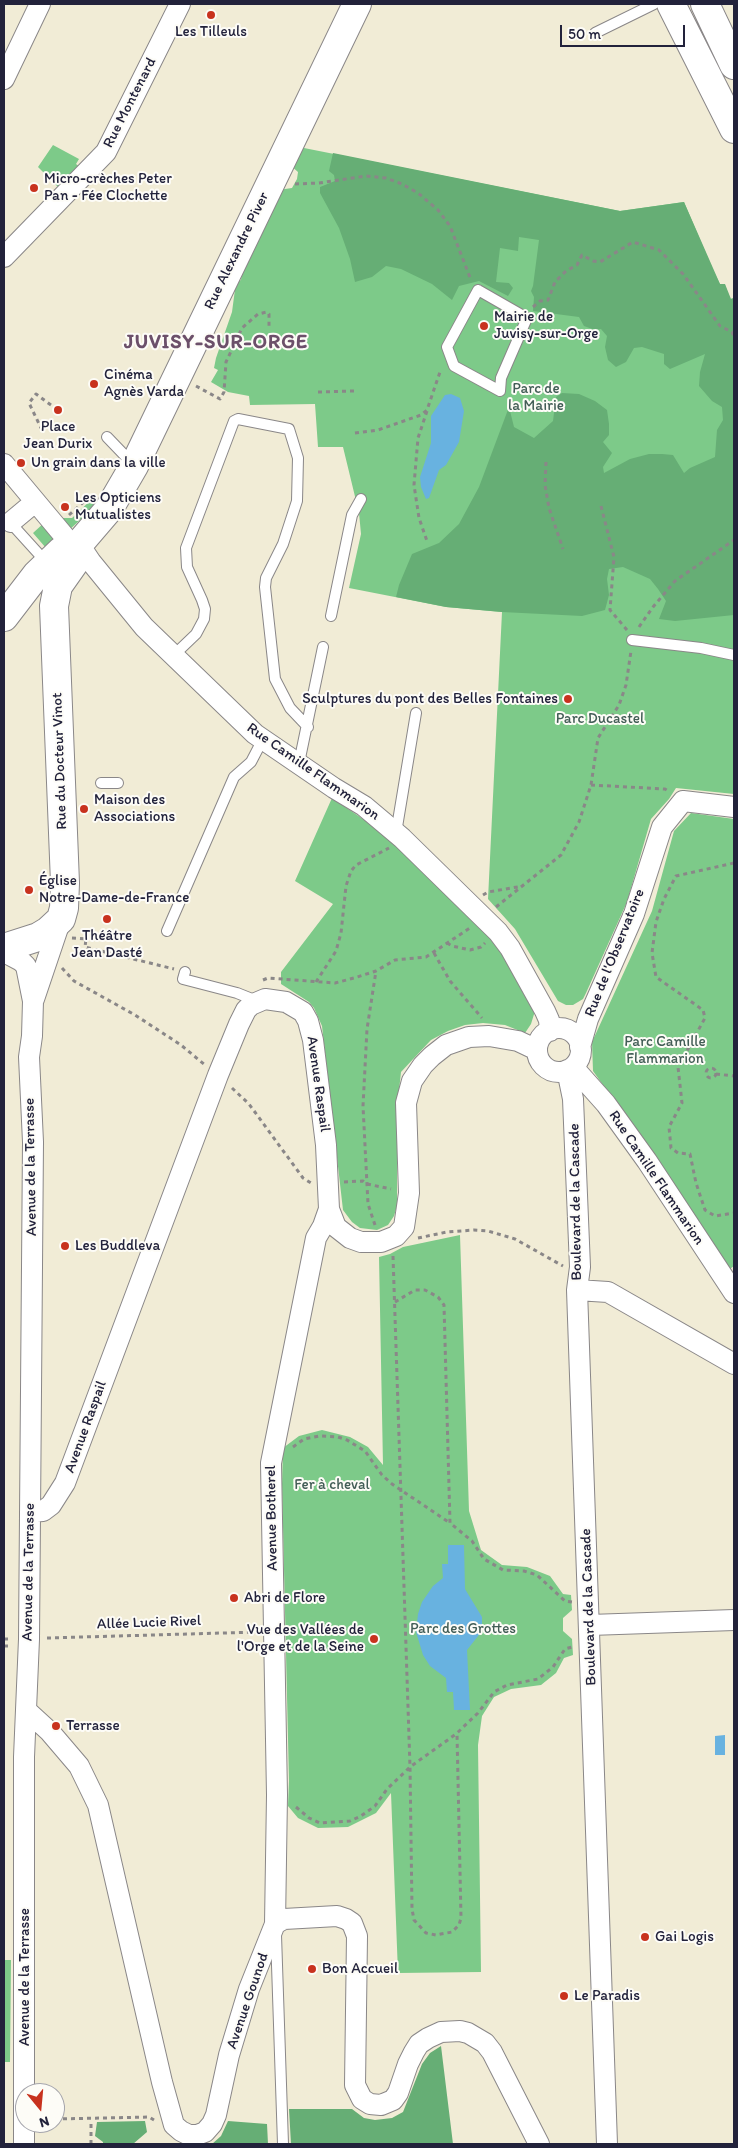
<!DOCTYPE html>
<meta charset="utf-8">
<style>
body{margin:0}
#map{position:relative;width:738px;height:2148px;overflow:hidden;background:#f1ecd6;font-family:Itim,sans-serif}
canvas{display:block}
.frame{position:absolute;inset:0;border:5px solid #22223b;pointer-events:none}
.north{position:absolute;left:15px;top:2083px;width:50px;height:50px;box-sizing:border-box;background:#fdfcf7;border:1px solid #a5a5ac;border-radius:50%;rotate:163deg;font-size:14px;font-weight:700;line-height:20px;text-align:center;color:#22223b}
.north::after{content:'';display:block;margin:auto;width:18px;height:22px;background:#c8321e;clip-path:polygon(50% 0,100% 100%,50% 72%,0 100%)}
.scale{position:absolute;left:560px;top:25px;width:125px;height:22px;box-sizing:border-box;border:2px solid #22223b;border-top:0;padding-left:6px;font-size:15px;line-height:18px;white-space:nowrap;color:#22223b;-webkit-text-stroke:4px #fdfcf7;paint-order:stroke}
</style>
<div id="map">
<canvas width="738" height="2148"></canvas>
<div class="frame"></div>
<div class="north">N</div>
<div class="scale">50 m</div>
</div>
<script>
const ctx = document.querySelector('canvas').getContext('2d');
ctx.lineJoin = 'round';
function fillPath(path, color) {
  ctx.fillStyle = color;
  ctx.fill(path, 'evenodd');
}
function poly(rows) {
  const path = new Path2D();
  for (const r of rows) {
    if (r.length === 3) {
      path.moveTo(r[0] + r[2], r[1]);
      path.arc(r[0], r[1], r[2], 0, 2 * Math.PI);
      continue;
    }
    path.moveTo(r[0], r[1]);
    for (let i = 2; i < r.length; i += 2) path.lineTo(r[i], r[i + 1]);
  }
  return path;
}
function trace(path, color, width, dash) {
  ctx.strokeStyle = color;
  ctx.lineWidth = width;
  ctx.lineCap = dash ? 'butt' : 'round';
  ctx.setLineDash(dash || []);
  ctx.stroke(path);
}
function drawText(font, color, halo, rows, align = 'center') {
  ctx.font = font + ' Itim,sans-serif';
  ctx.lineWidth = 4;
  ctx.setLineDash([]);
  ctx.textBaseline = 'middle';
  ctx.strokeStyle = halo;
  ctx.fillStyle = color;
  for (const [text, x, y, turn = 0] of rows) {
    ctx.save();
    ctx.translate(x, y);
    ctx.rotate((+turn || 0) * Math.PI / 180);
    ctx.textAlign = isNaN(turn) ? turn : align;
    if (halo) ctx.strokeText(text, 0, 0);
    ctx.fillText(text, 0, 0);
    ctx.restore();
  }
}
fillPath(poly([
 [53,145,79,159,76,164,80,167,59,188,38,167],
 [299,147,620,211,684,202,713,270,720,284,725,285,730,299,734,298,734,794,676,788,669,799,651,819,627,902,586,993,583,999,573,1005,566,1005,558,1001,515,929,488,899,502,612,446,607,349,588,361,534,359,513,343,447,318,447,315,404,250,405,249,396,228,392,211,382,218,370,214,368,216,358,232,312,236,282,241,280,243,262,278,190,292,188,297,179,298,172,290,165],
 [94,497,93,508,67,532,56,518,72,518],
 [45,522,59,538,46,548,33,533],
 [332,798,385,834,496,943,535,1011,531,1024,525,1033,505,1025,483,1023,465,1025,448,1031,431,1040,401,1072,397,1109,397,1206,394,1216,388,1225,377,1230,360,1228,352,1222,343,1210,322,1026,314,1008,309,1002,281,984,281,972,333,904,295,881],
 [691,813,734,819,734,1266,727,1271,648,1148,593,1071,592,1042,652,911,674,831],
 [460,1235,469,1511,481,1550,502,1565,527,1567,550,1576,563,1594,571,1595,572,1610,563,1618,563,1631,572,1639,573,1655,564,1658,556,1673,541,1685,511,1689,494,1697,482,1716,478,1745,481,1972,398,1973,391,1793,376,1813,348,1827,318,1828,298,1818,288,1806,289,1781,282,1484,283,1448,299,1436,322,1430,350,1437,368,1447,383,1465,379,1257,390,1254,403,1247],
 [4,1960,11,1960,10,2062,4,2062]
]), '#7dca89');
fillPath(poly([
 [333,153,620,211,684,202,720,284,725,284,731,299,734,298,734,615,675,621,659,619,666,601,658,589,650,579,623,567,609,569,607,579,609,595,605,610,582,616,502,612,446,607,396,597,399,585,412,554,439,543,459,524,479,487,509,407,514,427,534,438,553,421,556,397,562,393,579,394,595,401,607,410,609,424,609,435,603,442,612,453,603,467,604,473,630,459,649,454,662,454,673,455,684,473,690,468,715,457,717,430,723,420,722,407,712,401,699,386,700,372,705,354,670,369,664,364,664,354,642,347,634,348,626,362,616,367,608,360,605,347,607,336,601,329,595,330,584,326,579,317,533,311,534,297,531,291,533,286,539,240,519,237,518,251,500,248,496,282,509,283,513,288,508,296,479,281,459,286,452,300,432,284,401,269,386,266,372,277,355,282,350,259,339,228,320,193,320,187,335,181,334,175,329,171],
 [441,2046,453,2144,291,2144,289,2109,352,2109,364,2118,375,2120,392,2118,403,2112,422,2064,430,2053],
 [145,2121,147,2132,133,2144,103,2144,103,2142,95,2136,97,2122],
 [228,2121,267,2124,268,2144,212,2144,221,2136]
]), '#66ae75');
fillPath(poly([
 [451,394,460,398,464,411,459,442,446,465,439,470,429,498,426,499,421,487,420,477,431,443,431,416,445,395],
 [448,1545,464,1545,465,1589,482,1617,482,1631,467,1650,470,1710,454,1710,453,1692,447,1692,446,1678,430,1666,423,1655,416,1632,418,1614,422,1602,433,1586,443,1578,442,1564,448,1564],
 [725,1735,725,1755,715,1755,715,1736]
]), '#68b2e0');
const lane = poly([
 [595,33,654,4],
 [478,290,527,318,501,378,500,391,454,366,447,347,478,290],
 [107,437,132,463],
 [8,520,47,563],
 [331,616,352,515,361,499],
 [632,640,701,648,734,655],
 [173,656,196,634,204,619,205,609,202,600,187,567,186,548,234,421,238,419,289,429,298,458,297,501,283,544,266,578,265,587,275,679,290,708,308,727],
 [299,763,323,647],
 [101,783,118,783],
 [396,833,416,713],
 [167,931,234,777,251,762,263,739],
 [185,972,183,979,237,993,257,1001],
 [276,1935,283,2144]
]);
const street = poly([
 [4,79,40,4],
 [4,257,106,152,180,4],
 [4,464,65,537],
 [11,522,35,502],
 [79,544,91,562,144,627,255,734,334,788,364,806,402,838,498,932,510,948,545,1011,549,1020,550,1031],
 [4,952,21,961,26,966,33,1001,32,1036,29,1057,33,1142,29,1639,24,1757,24,2144],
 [34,999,61,919],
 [559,1050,22],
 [580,1047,588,1019,634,914,662,827,683,801,734,807],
 [573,1067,606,1104,647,1161,734,1293],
 [567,1070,573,1099,580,1267,577,1290,607,2144],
 [577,1290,608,1292,734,1364],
 [30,1512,43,1511,51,1505,65,1483,218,1075,239,1024,246,1010,251,1005,265,999,286,1002,303,1012,308,1021,313,1040,326,1145,329,1209,336,1227,350,1238,361,1242,381,1242,396,1236,404,1227,409,1193,406,1103,412,1081,423,1065,432,1056,446,1045,469,1037,489,1036,518,1041,537,1050],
 [590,1625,734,1620],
 [26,1710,50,1732,79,1766,98,1805,162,2082,174,2125,181,2131,189,2135,197,2135,205,2132,212,2124,216,2115,229,2055,249,1989,275,1924,284,1919,337,1916,346,1919,352,1923,357,1936,355,2085,362,2099,370,2104,381,2105,393,2100,398,2093,408,2064,414,2052,419,2044,428,2038,441,2032,460,2031,468,2033,485,2043,492,2052,539,2144],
 [275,1924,277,1795,271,1463,316,1238,323,1226,329,1209]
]);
const secondary = poly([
 [79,544,109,509,134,466,357,4],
 [4,617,37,574,61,551,79,544],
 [4,948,38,937,48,931,61,919,64,908,65,883,54,606,58,586,77,559,79,544]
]);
const primary = poly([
 [671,4,734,129],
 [705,4,734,65]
]);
trace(lane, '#8a8788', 12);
trace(street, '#8a8788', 22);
trace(secondary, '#8a8788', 30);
trace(primary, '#8a8788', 30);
trace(poly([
 [295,184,319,183,366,176,386,178,402,184,418,193,438,210,450,226,471,280],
 [533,307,540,301,548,300,555,282,566,271,577,265,582,255,593,261,600,262,633,242,659,250,683,274,720,326,732,332,734,337],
 [196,386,220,399,224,392,226,362,242,328,258,314,267,312,269,314,269,329],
 [318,392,354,391],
 [427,411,418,438,414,485,419,518,427,541],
 [42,430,29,403,36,394,59,411],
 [355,433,378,430,421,415,427,410,441,369],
 [546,462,545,485,549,508,563,549],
 [601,506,614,557,610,610,627,630],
 [69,515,87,499],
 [639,627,653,607,675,581,734,540],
 [591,785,665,789,670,792],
 [734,863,676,876,664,899,656,922,652,953,656,977,703,1010,705,1018,678,1067,682,1103,669,1127,671,1148,678,1153,690,1154,696,1183,705,1210,715,1216,734,1213],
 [483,895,488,892,523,886],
 [496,907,561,855,579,822,591,785,598,738,619,705,626,685,631,651],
 [72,938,86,939,85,947,174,969],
 [447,943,452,946,470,950,481,947,485,943],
 [434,953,450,981,482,1018],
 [62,968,74,981,135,1015,181,1045,205,1065],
 [263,980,268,978,335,983,354,978,376,971,395,960,426,957,470,928],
 [316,982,336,951,341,933,346,886,351,871,356,865,389,848],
 [711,1073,5],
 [716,1074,734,1076],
 [232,1088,249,1104,303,1178,311,1183],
 [344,1182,363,1181,367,1184,391,1189],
 [375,1225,368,1204,363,1106,367,1029,376,971],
 [418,1238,447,1232,474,1230,488,1231,515,1239,563,1266],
 [393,1256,410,1767,412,1909,414,1920,426,1933,436,1935,452,1932,459,1925,461,1918,457,1733,478,1713,494,1692,507,1685,538,1679,553,1667,565,1649,572,1647],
 [395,1302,415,1290,425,1290,438,1297,444,1305,450,1523,472,1541,484,1559,503,1570,524,1571,537,1575,565,1601,572,1602],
 [293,1447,304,1439,320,1436,338,1437,347,1440,365,1451,382,1475,392,1484,450,1523],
 [47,1638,258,1632],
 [4,1639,11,1639],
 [4,1646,12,1646],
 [296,1807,309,1818,320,1823,350,1821,361,1816,375,1806,387,1789,410,1767,456,1734],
 [55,2119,149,2117,154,2120],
 [91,2144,91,2120]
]), '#8a8788', 3, [4, 4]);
trace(lane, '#fff', 10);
trace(street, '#fff', 20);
trace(secondary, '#fff', 28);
trace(primary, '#fff', 28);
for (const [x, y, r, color] of [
 [211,15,5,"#c8321e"],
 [34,188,5,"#c8321e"],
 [484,326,5,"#c8321e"],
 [94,384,5,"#c8321e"],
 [58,410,5,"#c8321e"],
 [21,463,5,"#c8321e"],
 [65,507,5,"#c8321e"],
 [568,699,5,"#c8321e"],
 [84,809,5,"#c8321e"],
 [29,890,5,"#c8321e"],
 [107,919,5,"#c8321e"],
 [65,1246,5,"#c8321e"],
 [234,1598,5,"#c8321e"],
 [374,1639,5,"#c8321e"],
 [56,1726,5,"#c8321e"],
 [645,1937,5,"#c8321e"],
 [312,1969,5,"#c8321e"],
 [564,1996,5,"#c8321e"]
]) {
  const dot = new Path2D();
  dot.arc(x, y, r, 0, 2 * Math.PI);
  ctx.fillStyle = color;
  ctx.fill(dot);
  trace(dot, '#fdfcf7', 2);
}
drawText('15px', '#22223b', '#fdfcf7', [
 ["Les Tilleuls",211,32,"center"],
 ["Micro-crèches Peter",44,179],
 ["Pan - Fée Clochette",44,196],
 ["Mairie de",494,317],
 ["Juvisy-sur-Orge",494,334],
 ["Cinéma",104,375],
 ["Agnès Varda",104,392],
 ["Place",58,427,"center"],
 ["Jean Durix",58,444,"center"],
 ["Un grain dans la ville",31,463],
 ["Les Opticiens",75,498],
 ["Mutualistes",75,515],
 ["Sculptures du pont des Belles Fontaines",558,699,"right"],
 ["Maison des",94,800],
 ["Associations",94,817],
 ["Église",39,881],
 ["Notre-Dame-de-France",39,898],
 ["Théâtre",107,936,"center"],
 ["Jean Dasté",107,953,"center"],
 ["Les Buddleva",75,1246],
 ["Abri de Flore",244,1598],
 ["Vue des Vallées de",364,1630,"right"],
 ["l'Orge et de la Seine",364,1647,"right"],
 ["Terrasse",66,1726],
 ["Gai Logis",655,1937],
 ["Bon Accueil",322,1969],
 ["Le Paradis",574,1996]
], 'left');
drawText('15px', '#22223b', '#fdfcf7', [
 ["Rue Montenard",130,103,-63],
 ["Rue Alexandre Piver",237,251,-64],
 ["Rue du Docteur Vinot",60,761,-92],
 ["Rue Camille Flammarion",313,772,35],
 ["Rue de l'Observatoire",615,953,-68],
 ["Avenue Raspail",318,1084,82],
 ["Avenue de la Terrasse",31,1167,-91],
 ["Rue Camille Flammarion",656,1178,56],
 ["Boulevard de la Cascade",576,1202,-91],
 ["Avenue Raspail",86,1427,-70],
 ["Avenue Botherel",272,1518,-91],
 ["Avenue de la Terrasse",29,1572,-89],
 ["Boulevard de la Cascade",589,1607,-92],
 ["Allée Lucie Rivel",149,1623,-2],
 ["Avenue de la Terrasse",25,1977,-90],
 ["Avenue Gounod",248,2001,-71]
]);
drawText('15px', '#425d56', '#fdfcf7', [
 ["Parc de",536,389],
 ["la Mairie",536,406],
 ["Parc Ducastel",600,719],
 ["Parc Camille",665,1042],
 ["Flammarion",665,1059],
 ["Fer à cheval",332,1485],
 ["Parc des Grottes",463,1629]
]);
ctx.letterSpacing = '1px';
drawText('bold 20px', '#6c506a', '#fdfcf7', [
 ["JUVISY-SUR-ORGE",216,343]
]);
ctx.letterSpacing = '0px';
</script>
